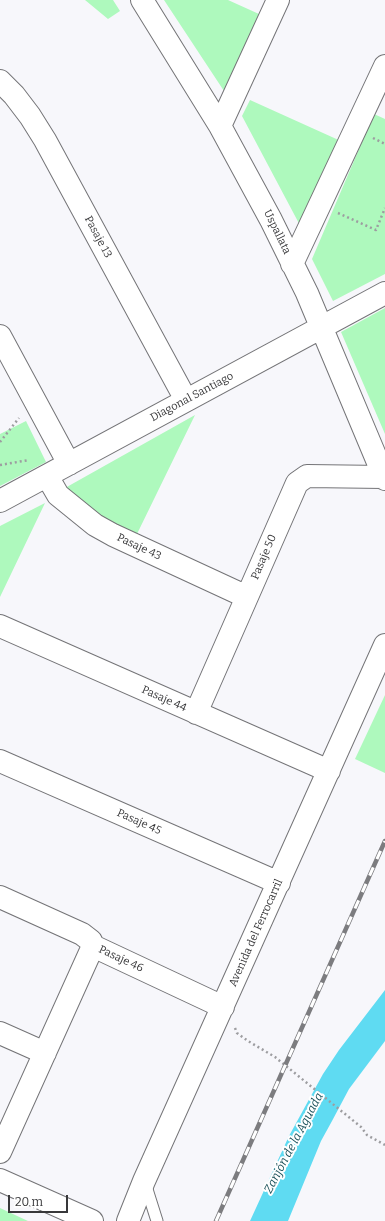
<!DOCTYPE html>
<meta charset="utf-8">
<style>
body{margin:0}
#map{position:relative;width:385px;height:1221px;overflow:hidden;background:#f7f7fb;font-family:Bitter,serif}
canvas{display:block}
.scale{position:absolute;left:8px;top:1195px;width:60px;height:18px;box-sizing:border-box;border:2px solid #38383a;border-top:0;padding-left:5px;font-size:12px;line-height:14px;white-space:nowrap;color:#38383a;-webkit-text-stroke:3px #fff;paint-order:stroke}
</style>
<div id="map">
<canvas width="385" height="1221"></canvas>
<div class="scale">20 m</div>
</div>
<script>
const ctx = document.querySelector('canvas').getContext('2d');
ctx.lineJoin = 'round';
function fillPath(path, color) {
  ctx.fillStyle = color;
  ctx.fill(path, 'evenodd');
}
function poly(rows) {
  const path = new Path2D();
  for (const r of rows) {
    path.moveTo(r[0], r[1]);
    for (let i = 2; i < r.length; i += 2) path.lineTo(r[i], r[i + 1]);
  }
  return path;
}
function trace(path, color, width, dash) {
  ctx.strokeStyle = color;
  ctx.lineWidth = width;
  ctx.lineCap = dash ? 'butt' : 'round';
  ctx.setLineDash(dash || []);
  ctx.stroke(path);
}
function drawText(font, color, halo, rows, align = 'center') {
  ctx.font = font + ' Bitter,serif';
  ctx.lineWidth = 4;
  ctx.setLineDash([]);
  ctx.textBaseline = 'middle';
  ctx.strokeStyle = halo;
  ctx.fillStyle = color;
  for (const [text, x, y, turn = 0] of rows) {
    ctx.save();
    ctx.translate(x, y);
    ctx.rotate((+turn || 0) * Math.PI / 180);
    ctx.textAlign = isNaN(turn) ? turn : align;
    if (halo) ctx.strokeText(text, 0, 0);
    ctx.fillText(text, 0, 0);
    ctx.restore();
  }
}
fillPath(poly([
 [85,0,113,0,120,11,108,19],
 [164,0,228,0,259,14,224,91],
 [250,100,343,142,303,231,242,116],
 [374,114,385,119,385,274,333,301,312,259],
 [385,308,385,434,341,332],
 [195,415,136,536,102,523,65,488],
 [26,421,46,462,0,486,0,434],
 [45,503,0,597,0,526],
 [385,695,385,773,355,759],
 [0,1208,28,1221,0,1221]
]), '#aef9bd');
fillPath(poly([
 [385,990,385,1041,349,1089,332,1121,321,1141,288,1221,250,1221,289,1136,323,1074,339,1050]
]), '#5fdbf2');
const lane = poly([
 [145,1183,157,1221]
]);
const street = poly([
 [142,0,220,126,271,220,307,293,385,479],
 [0,81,14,95,30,116,45,140,186,400],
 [220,126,278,0],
 [292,264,385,66],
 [0,336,69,464],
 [47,476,58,495,95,525,113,535,247,597],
 [0,501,385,293],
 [0,626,329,771],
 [196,713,297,483,307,476,384,477],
 [0,761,279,883],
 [0,897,82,934,91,941,93,946,223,1007],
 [0,1033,45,1053],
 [0,1152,93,946],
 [0,1180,92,1221],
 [128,1221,144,1181,385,645]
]);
trace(lane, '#747477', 13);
trace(street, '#747477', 24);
trace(poly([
 [373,138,385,144],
 [338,213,376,230,385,208],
 [0,442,19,418],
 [0,465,29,460],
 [235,1028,237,1033,248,1041,275,1057,361,1127,367,1135,385,1145]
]), '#9d9da0', 2.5, [2, 3]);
trace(lane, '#fff', 11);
trace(street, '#fff', 22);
const rail = poly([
 [216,1221,385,841]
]);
trace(rail, '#7c7c7f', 4.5);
trace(rail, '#fff', 3, [9]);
drawText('11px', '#38383a', '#fff', [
 ["Uspallata",277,232,64],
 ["Pasaje 13",98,237,62],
 ["Diagonal Santiago",192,397,-28],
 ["Pasaje 43",139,547,25],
 ["Pasaje 50",264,557,-67],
 ["Pasaje 44",164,699,24],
 ["Pasaje 45",139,822,24],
 ["Avenida del Ferrocarril",256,933,-66],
 ["Pasaje 46",121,959,25]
]);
drawText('italic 12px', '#194f58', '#fff', [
 ["Zanjón de la Aguada",294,1143,-62]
]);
</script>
